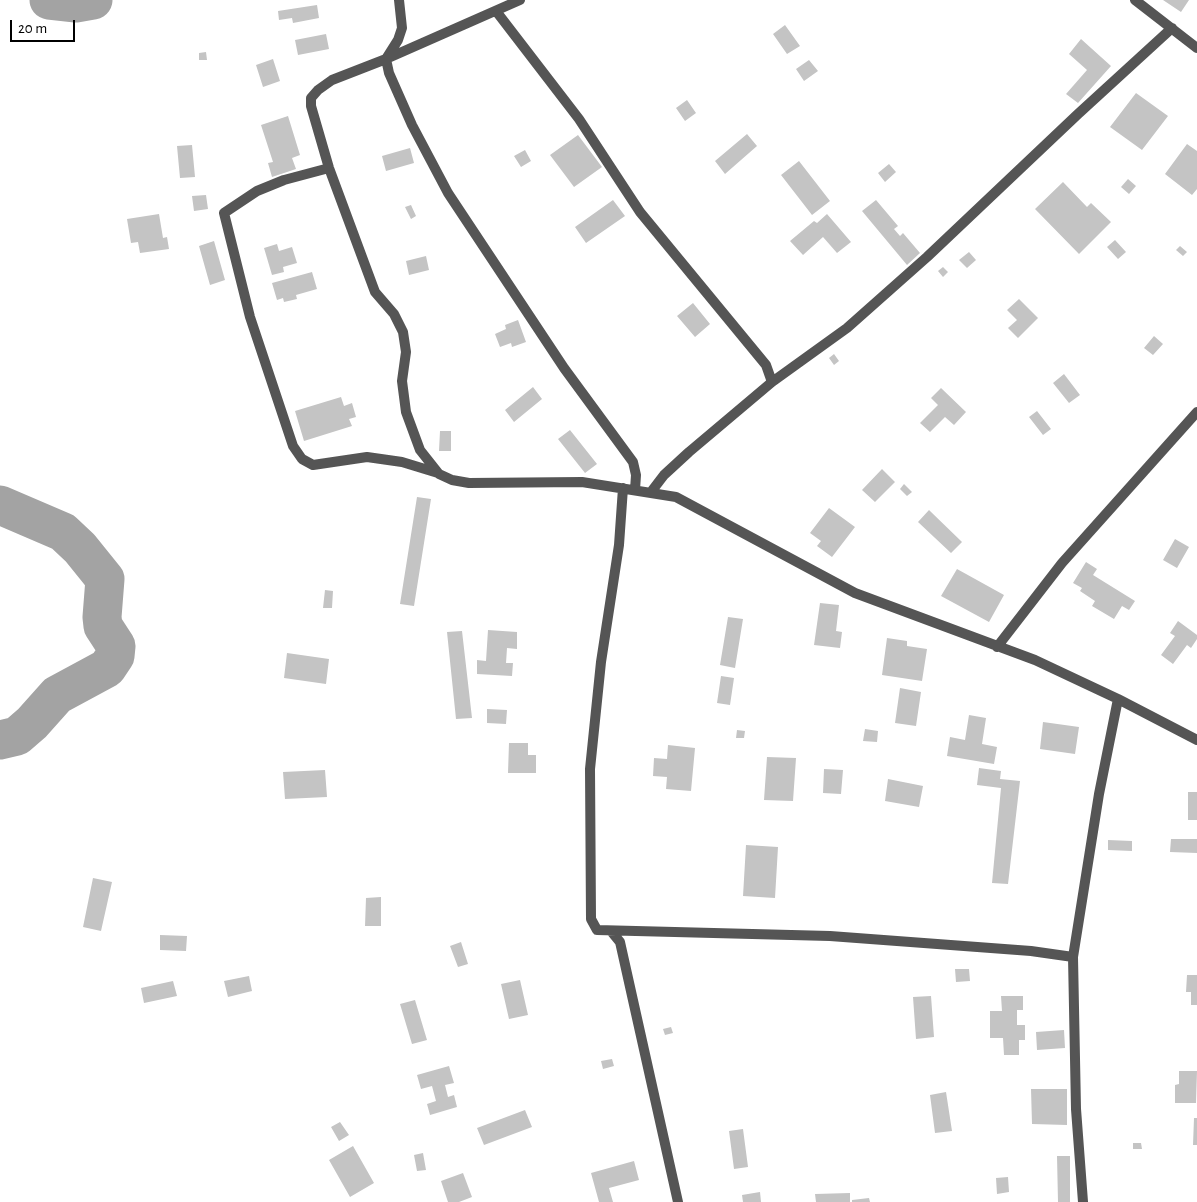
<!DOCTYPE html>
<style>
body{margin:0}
#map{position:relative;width:1197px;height:1202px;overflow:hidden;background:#fff;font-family:"Alegreya Sans",sans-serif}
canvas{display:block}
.scale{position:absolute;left:10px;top:20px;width:65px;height:22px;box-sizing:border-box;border:2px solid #000;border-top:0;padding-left:6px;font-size:15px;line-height:18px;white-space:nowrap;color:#000;-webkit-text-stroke:4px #fff;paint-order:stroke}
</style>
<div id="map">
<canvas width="1197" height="1202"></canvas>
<div class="scale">20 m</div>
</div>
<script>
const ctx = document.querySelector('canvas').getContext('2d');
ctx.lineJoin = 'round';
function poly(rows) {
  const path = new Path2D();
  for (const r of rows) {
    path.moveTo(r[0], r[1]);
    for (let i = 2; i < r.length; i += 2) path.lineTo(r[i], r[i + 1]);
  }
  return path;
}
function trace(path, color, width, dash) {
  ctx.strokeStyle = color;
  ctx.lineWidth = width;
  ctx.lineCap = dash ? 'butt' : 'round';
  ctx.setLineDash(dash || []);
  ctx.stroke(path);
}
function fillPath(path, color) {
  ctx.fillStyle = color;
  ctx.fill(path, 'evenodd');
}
trace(poly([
 [49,0,76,3,93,0],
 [0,505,63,532,80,548,105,579,102,617,103,626,116,646,115,656,107,668,57,695,32,723,17,736,0,740]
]), '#a3a3a3', 39);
fillPath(poly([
 [1163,0,1189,0,1181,12],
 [317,5,319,18,293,23,292,18,279,20,278,11],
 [785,25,800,46,787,54,773,34],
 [326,34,329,49,298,55,295,40],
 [1081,39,1111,66,1078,103,1066,94,1087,70,1069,54],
 [206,52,207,60,199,60,199,53],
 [273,59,280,81,263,87,256,65],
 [809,60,818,71,804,81,796,69],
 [1136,93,1168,116,1142,150,1110,127],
 [687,100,696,113,685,121,676,108],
 [288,116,300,155,292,158,296,169,272,177,268,163,273,162,261,125],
 [747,134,757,146,725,174,715,161],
 [578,135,602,167,574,187,550,155],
 [1187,144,1197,151,1197,189,1192,195,1165,174],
 [192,145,195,177,180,178,177,146],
 [410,148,414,163,386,171,382,156],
 [525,150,531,161,521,167,514,156],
 [799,161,830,201,812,215,781,175],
 [889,164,896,172,885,182,878,173],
 [1128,179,1136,186,1129,194,1121,187],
 [1063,182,1087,207,1091,203,1111,222,1079,254,1035,209],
 [206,195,208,209,194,211,192,196],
 [613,200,625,216,586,243,575,227],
 [876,200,898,226,894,229,900,236,903,233,920,253,907,265,862,211],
 [411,205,416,216,411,219,405,207],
 [159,214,163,238,167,237,169,249,140,253,138,242,131,243,127,219],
 [827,214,851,242,837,253,823,237,803,255,790,241,814,221,817,223],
 [1115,240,1126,252,1118,259,1107,247],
 [214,241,225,280,210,285,199,246],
 [277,244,279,251,292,247,297,263,283,267,284,272,272,275,264,248],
 [1180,246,1187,252,1183,256,1176,250],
 [969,252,976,260,967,268,959,260],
 [426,256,429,270,409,275,406,261],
 [943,267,948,272,943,277,938,271],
 [312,272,317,289,296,295,297,299,284,302,283,298,277,300,272,283],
 [1019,299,1038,318,1018,338,1008,328,1017,320,1007,310],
 [693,303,710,324,695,337,677,316],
 [518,320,526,342,512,347,511,343,500,347,495,334,506,329,505,325],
 [1154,336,1163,344,1153,355,1144,348],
 [834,354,839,361,834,365,829,358],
 [1064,374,1080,395,1069,403,1053,383],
 [533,387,542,399,514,422,505,410],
 [941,388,966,412,954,425,945,417,930,432,920,423,938,405,931,398],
 [341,397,344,406,352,403,356,417,349,419,352,426,304,441,295,411],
 [1037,411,1051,429,1043,435,1029,417],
 [570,430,597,464,585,473,558,439],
 [440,431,451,431,451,451,439,451],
 [882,469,895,482,875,502,862,490],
 [904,484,912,492,907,496,900,489],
 [417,497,431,499,414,606,400,604],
 [829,508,855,527,832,557,817,546,821,541,810,533],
 [929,510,962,542,951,553,918,522],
 [1175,539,1189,547,1177,568,1163,560],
 [1086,562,1097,569,1093,575,1135,601,1129,610,1122,606,1114,619,1092,606,1095,601,1080,591,1082,588,1073,583],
 [957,569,1004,595,989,622,941,596],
 [325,590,333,591,332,608,323,608],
 [820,603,839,605,836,631,842,632,840,648,814,645],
 [728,617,743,619,735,668,720,665],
 [1178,621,1197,635,1197,639,1191,648,1187,645,1173,664,1161,655,1175,636,1170,633],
 [488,630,517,632,517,649,507,648,506,663,513,663,512,676,477,674,477,660,486,661],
 [462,631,472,718,456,719,447,632],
 [887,638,907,641,907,646,927,649,922,681,882,675],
 [287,653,329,659,326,684,284,678],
 [721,676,734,678,730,705,717,703],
 [900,688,921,692,916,726,895,723],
 [487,709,507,710,506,724,487,723],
 [969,715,986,718,982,744,997,747,994,764,947,756,950,737,965,740],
 [1043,722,1079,727,1075,754,1040,749],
 [865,729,878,731,877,742,863,741],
 [737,730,745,731,744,738,736,738],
 [509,743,528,743,528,755,536,755,536,773,508,773],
 [668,745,695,748,691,791,666,789,667,777,653,776,654,758,667,759],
 [767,757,796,758,793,801,764,800],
 [979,768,1001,771,1000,779,1020,781,1008,884,992,883,1001,788,977,785],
 [824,769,843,770,841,794,823,793],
 [325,770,327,797,285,799,283,772],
 [888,779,923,786,919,807,885,801],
 [1188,792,1197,792,1197,820,1188,820],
 [1171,839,1197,839,1197,853,1170,852],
 [1108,840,1132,841,1132,851,1108,850],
 [746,845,778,847,775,898,743,896],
 [93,878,112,882,101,931,83,927],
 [381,897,381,926,365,926,366,898],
 [160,935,187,936,186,951,160,950],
 [461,942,468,964,458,967,450,946],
 [955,969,969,969,970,981,956,982],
 [1187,975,1197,975,1197,1005,1191,1005,1191,992,1186,992],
 [249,976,252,991,228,997,224,981],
 [520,980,528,1015,509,1019,501,984],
 [173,981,177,996,144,1003,141,988],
 [931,996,934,1037,916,1039,913,997],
 [1001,996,1023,996,1023,1010,1017,1010,1017,1025,1025,1025,1025,1040,1019,1040,1019,1055,1004,1055,1003,1038,990,1038,990,1011,1002,1011],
 [415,1000,427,1040,412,1044,400,1004],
 [671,1027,673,1033,665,1035,663,1029],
 [1064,1030,1065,1048,1037,1050,1036,1032],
 [612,1059,614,1066,603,1069,601,1061],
 [449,1066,454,1083,445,1085,448,1097,454,1095,457,1107,430,1115,427,1104,436,1101,432,1086,421,1089,417,1075],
 [1179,1071,1197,1071,1196,1103,1175,1103,1175,1085,1179,1084],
 [1031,1089,1067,1089,1067,1125,1032,1124],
 [946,1092,952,1131,935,1133,930,1095],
 [525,1110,532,1127,484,1145,477,1128],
 [1194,1118,1197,1118,1197,1145,1193,1145],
 [340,1122,349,1135,339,1141,331,1127],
 [743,1129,748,1167,734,1169,729,1131],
 [1133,1143,1141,1143,1142,1149,1133,1149],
 [353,1146,374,1183,350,1197,329,1160],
 [423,1153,426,1170,417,1171,414,1155],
 [1057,1156,1070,1156,1070,1202,1058,1202],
 [634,1161,639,1180,609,1188,613,1202,599,1202,591,1173],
 [463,1173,472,1197,459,1202,448,1202,441,1181],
 [1008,1177,1009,1192,997,1194,996,1178],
 [760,1192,761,1202,743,1202,742,1195],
 [850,1193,850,1202,816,1202,815,1194],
 [869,1198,870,1202,852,1202,852,1200]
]), '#c4c4c4');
trace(poly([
 [399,0,402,28,398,40,386,59,332,80,318,90,311,98,311,106,329,168,375,292,394,314,403,332,406,352,402,381,406,412,420,450,439,474,452,480,469,483,582,482,676,497,855,593,1035,660,1118,699,1197,740],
 [520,0,386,59,389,73,412,125,448,193,564,368,633,462,636,475,635,490],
 [1135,0,1197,48],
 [496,11,579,119,640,212,766,365,772,382],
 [329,168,284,180,257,191,224,213,250,317,293,446,302,459,313,465,367,457,402,462,438,473],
 [623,488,619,545,601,662,590,769,591,919,597,930,830,936,1031,951,1073,957],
 [651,492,664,475,689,452,772,382,847,328,927,257,1078,114,1172,28],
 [997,647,1062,563,1197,412],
 [611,931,620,942,678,1202],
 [1083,1202,1076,1109,1073,957,1099,794,1118,699]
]), '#555', 10);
</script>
